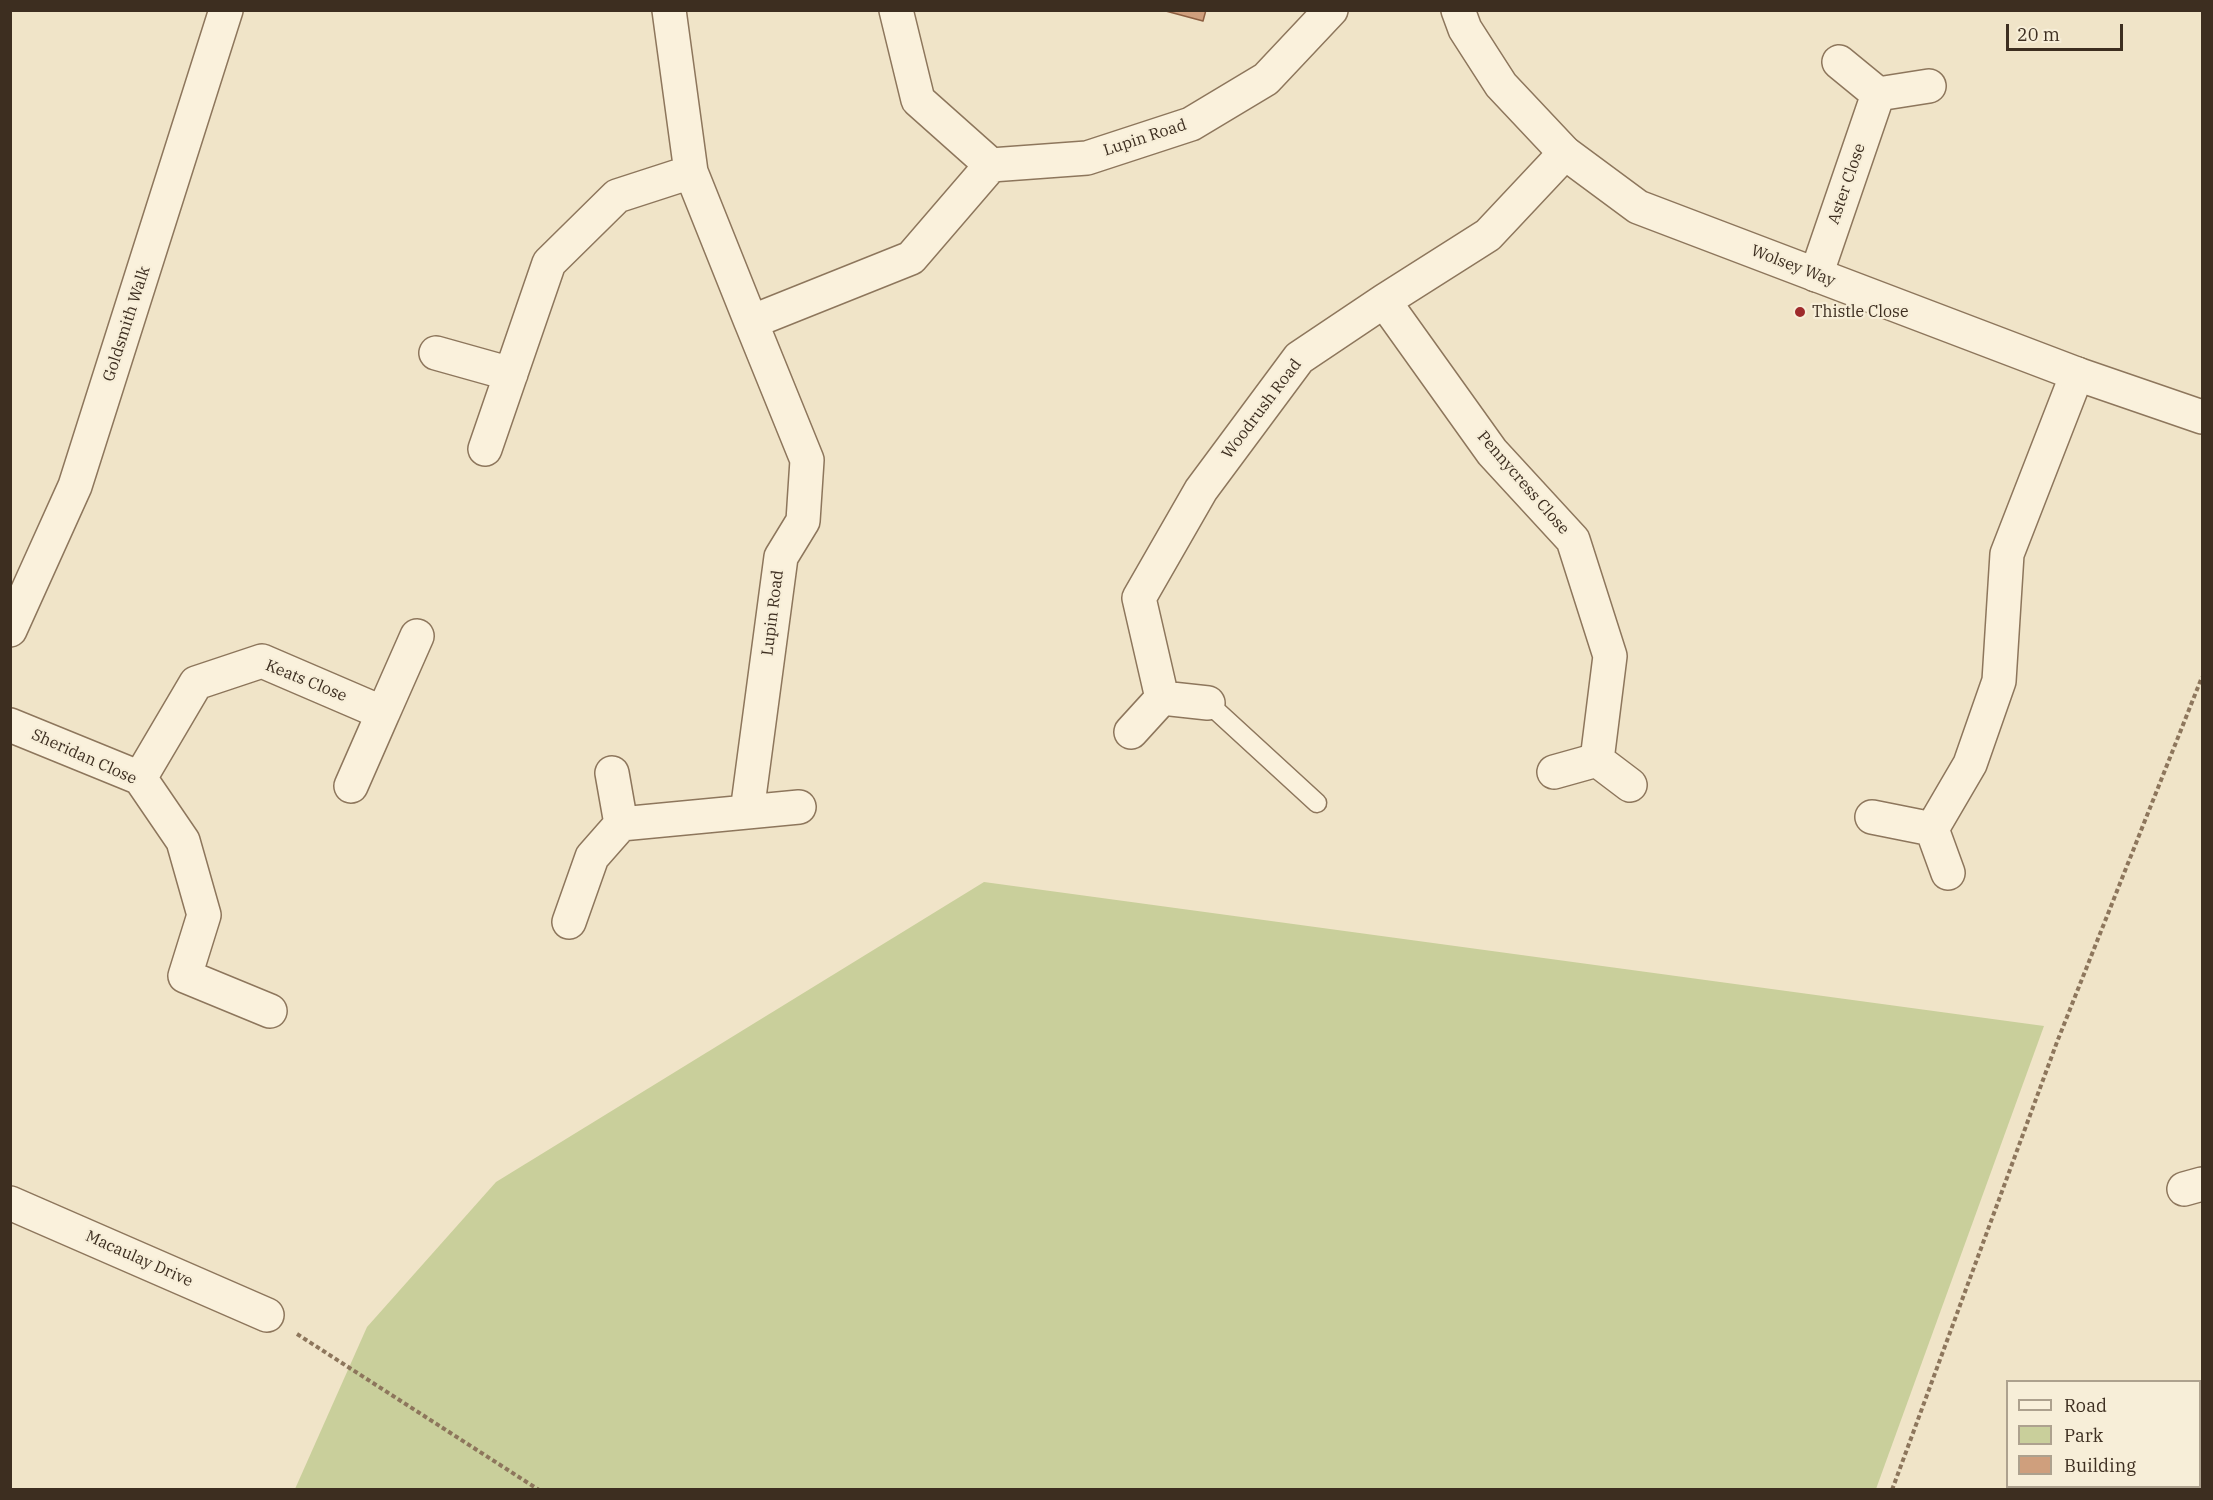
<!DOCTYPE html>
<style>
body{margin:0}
#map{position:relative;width:2213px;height:1500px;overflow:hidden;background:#f0e4c8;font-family:"IBM Plex Serif",serif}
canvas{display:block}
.frame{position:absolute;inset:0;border:12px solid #3d2e20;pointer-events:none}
.legend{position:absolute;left:2006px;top:1380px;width:195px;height:108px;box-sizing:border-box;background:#f7eed8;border:2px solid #ada18e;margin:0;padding:8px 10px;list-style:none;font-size:18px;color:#3d2e20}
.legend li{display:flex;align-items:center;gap:12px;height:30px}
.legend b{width:30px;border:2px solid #ada18e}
.scale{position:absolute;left:2006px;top:24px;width:117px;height:27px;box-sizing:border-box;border:3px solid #3d2e20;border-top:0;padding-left:8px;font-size:18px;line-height:21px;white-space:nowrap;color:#3d2e20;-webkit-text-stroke:4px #f7eed8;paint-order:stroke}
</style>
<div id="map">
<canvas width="2213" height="1500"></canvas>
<div class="frame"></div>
<ul class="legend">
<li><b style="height:8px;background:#faf1dc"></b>Road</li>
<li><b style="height:16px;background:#c9cf9b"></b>Park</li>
<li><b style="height:16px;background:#cf9f7d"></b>Building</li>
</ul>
<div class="scale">20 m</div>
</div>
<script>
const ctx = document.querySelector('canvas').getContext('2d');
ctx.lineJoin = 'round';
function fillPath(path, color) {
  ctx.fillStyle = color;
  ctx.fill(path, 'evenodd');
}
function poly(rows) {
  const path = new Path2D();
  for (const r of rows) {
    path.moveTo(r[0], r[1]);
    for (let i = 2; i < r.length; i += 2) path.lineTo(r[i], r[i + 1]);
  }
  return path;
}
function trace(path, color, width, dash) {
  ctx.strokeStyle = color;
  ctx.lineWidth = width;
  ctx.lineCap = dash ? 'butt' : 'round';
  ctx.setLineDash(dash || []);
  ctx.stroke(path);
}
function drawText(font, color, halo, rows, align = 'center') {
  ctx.font = font + ' "IBM Plex Serif",serif';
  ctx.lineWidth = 4.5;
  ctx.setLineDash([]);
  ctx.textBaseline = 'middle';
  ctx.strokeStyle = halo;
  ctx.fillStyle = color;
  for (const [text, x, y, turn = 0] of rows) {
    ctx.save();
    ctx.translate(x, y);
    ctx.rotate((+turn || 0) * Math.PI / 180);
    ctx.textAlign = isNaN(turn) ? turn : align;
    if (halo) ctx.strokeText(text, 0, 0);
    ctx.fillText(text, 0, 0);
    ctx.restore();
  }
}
fillPath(poly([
 [984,882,2044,1026,1876,1489,295,1489,367,1327,496,1182]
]), '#c9cf9b');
const building = poly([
 [1162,10,1206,10,1203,21,1162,10]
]);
fillPath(building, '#cf9f7d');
trace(building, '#8d5f41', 1.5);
const service = poly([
 [1208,703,1317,803]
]);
const minor = poly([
 [669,10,691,172,751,322],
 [896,10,918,100,991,165,1087,158,1191,124,1266,79,1331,10],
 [1878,94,1929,86],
 [1816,275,1878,94,1839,62],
 [1384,301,1492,452,1573,540,1610,656,1597,760,1630,785],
 [436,353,511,374],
 [485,449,549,263,617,196,691,172],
 [10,630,75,486,226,10],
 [1208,703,1162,698,1139,598,1201,490,1299,358,1384,301,1488,235,1565,153],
 [383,713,417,636],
 [10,725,140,778,183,841,204,915,185,976,270,1011],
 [1131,732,1162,698],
 [1554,772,1597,760],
 [612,773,621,824],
 [140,778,196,683,262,661,383,713,351,786],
 [747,812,799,807],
 [1872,817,1932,829,1970,764,1999,681,2007,554,2077,374],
 [1932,829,1948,873],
 [569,922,592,857,621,824,747,812,781,557,803,521,807,460,751,322,911,258,991,165],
 [2184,1189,2202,1184],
 [10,1203,267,1315]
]);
const tertiary = poly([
 [1458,10,1465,29,1501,85,1565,153,1638,207,2077,374,2202,417]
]);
trace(service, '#8d765c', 21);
trace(minor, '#8d765c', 36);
trace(tertiary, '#8d765c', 36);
trace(poly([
 [297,1334,539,1490],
 [1892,1490,2057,1042,2202,677]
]), '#8d765c', 4, [4.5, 3]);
trace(service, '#faf1dc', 18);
trace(minor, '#faf1dc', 33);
trace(tertiary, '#faf1dc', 33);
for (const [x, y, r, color] of [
 [1800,312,6,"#9e2a2b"]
]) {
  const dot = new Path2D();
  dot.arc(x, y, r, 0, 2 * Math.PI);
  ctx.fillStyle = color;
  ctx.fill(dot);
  trace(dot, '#f7eed8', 2);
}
drawText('16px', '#3d2e20', '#f7eed8', [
 ["Lupin Road",1145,138,-18],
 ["Aster Close",1847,184,-71],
 ["Wolsey Way",1793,266,21],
 ["Goldsmith Walk",127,324,-72],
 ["Woodrush Road",1262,409,-53],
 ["Pennycress Close",1523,483,49],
 ["Lupin Road",773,613,-83],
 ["Keats Close",306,681,22],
 ["Sheridan Close",84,757,24],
 ["Macaulay Drive",139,1259,24]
]);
drawText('16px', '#3d2e20', '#f7eed8', [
 ["Thistle Close",1812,312]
], 'left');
</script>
